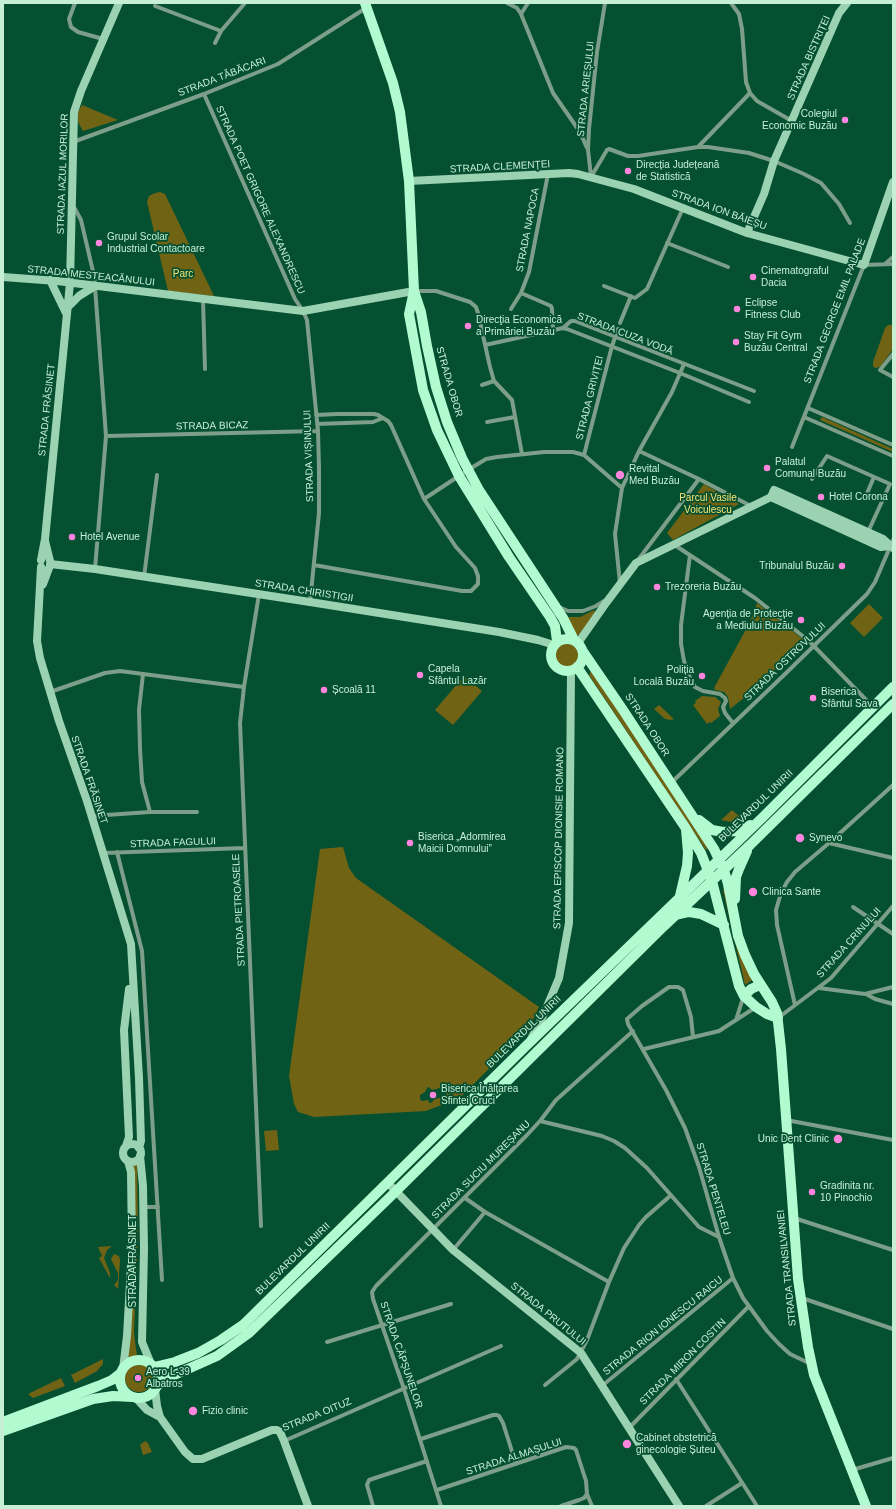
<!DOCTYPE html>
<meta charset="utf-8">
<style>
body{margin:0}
#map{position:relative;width:896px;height:1509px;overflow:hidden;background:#055031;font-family:Arial,sans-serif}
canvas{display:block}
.frame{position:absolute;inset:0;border:4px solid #c6efd6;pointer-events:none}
</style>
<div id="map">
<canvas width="896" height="1509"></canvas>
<div class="frame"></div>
</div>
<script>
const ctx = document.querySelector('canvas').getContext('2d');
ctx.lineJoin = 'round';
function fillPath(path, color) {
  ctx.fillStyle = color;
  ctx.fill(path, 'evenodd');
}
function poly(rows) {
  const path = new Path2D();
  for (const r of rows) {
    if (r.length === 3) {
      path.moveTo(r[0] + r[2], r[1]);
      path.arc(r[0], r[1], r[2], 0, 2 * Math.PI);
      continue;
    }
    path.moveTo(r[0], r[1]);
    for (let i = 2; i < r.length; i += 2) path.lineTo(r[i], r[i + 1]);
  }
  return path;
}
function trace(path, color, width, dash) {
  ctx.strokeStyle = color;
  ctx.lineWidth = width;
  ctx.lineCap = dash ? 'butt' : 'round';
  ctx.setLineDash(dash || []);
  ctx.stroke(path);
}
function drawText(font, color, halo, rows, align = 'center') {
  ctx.font = font + ' Arial,sans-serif';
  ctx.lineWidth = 3.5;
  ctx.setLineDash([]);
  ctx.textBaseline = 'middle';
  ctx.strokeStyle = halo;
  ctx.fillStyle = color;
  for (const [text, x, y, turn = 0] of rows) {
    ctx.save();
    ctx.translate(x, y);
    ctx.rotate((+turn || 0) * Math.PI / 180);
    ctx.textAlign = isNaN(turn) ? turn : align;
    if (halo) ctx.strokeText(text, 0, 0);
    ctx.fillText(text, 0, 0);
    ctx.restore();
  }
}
fillPath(poly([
 [82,105,118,120,83,131,78,122,78,112],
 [160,192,165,194,214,296,168,291,147,202,149,196,155,193],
 [888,325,893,325,893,349,880,367,875,368,873,366,873,362,885,328],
 [822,417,893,449,893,452,820,420],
 [704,484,739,504,673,540,667,533],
 [757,603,805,641,755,689,730,709,728,697,724,692,715,690,714,688,750,622],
 [869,604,883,618,864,637,850,623],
 [594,610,595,613,579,635,576,635,568,617,580,617],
 [567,655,13],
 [592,669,708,848,706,850,589,675],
 [464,676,482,691,453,725,435,710],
 [702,696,715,697,721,702,718,709,720,716,711,723,710,722,707,724,693,705,696,703,695,701],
 [659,705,674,719,670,720,665,719,654,709],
 [732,810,740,817,731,822,721,820],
 [343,847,349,868,356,878,539,1007,529,1028,460,1098,426,1111,314,1117,298,1112,294,1104,289,1076,320,849],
 [429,1087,432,1090,444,1087,447,1096,435,1099,431,1103,429,1103,428,1100,422,1101,420,1099,420,1095,425,1092,427,1088],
 [726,887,752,980,745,985,723,890],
 [277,1130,279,1150,266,1151,264,1131],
 [136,1164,137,1165,138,1229,136,1291,133,1291,133,1165],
 [112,1246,107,1250,104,1258,110,1273,110,1278,99,1258,102,1256,98,1247],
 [114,1254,119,1256,120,1260,118,1289,114,1285,118,1280,118,1273,111,1259],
 [132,1306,135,1308,134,1333,137,1356,127,1358],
 [103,1359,103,1364,97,1371,75,1383,71,1375],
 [139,1378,14],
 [61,1378,65,1386,33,1398,28,1394],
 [145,1441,148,1443,152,1452,143,1455,140,1445]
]), '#716314');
trace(poly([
 [75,3,69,19,71,27,78,32,103,39],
 [507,3,517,8,521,14,553,93,580,132,587,148],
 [731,3,739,14,742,29,746,82,750,93,757,101,792,121],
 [155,6,221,31],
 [521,14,528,3],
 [215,43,221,31,245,3],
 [204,94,295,299,303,311,307,320,318,431,319,468,319,513,310,602],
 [73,142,204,94,278,64,366,8],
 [698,147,750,93],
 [591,176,588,150,589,129,597,52,605,3],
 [591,177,607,150,609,149,628,156,638,156,698,147,708,147,749,153,774,161,804,174,821,183,839,204,850,223],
 [74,207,81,220,95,280],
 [667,243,728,267],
 [885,264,893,257],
 [604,286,635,298,647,289,683,208],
 [414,291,436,291,470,302,476,307,478,313,490,367,494,381,512,400,522,454],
 [521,293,551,306,552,309,553,331],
 [203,299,205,369],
 [511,309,521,293,529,272,548,174],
 [620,323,631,296],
 [563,328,571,321,575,321,754,391],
 [485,345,563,328,567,329,680,373,749,402],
 [893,354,880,370,893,377],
 [482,385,494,381],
 [808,408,893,445],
 [804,417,893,456],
 [487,422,515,417],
 [317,424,373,422,383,418],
 [106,436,318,431],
 [792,447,864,265,893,264],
 [639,451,699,479,751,506],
 [584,455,612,346,618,329],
 [812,479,827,456,890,484,868,532],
 [865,498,874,477],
 [424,499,468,470,486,459,497,457,544,452,573,452,584,455,622,488],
 [673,544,755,598,809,641,873,707],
 [690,555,681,625,681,644,684,661,690,678,695,687,703,691,720,694,725,698,726,701,723,707,725,713,733,723],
 [638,560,699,479],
 [314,565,462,591,471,591,478,584,478,576,475,568,456,547,424,499,391,425,388,421,378,415,374,414,337,414,316,415],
 [95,569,106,436,95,287],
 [144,577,157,475],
 [620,583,615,534,622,488,639,451,672,392,684,364],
 [259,594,244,687,240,723,261,1226],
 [559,607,568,611,583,611,596,606,604,601],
 [143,674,139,710,140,749,142,782,150,812],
 [50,692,105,673,120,671,244,687],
 [671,783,783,676,867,594,875,582,893,540],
 [92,816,150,812,197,812],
 [829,843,893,858],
 [117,852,142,951,162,1280],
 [103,853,244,848],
 [853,907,893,934],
 [819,988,865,994,893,987],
 [866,994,875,999,893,1004],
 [795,1005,777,925,776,910,781,893,787,882,795,872,829,843,893,785],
 [778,1018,831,978,893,906],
 [736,1020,743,998],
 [693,1037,691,1017,683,990,678,987,669,987,642,1006,627,1019,628,1024,666,1090,685,1128,699,1167,719,1237,733,1278,743,1298,767,1331,779,1344,790,1354,811,1364],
 [644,1049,719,1031,756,1007],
 [786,1120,893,1140],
 [540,1121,602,1136,614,1141,625,1148,647,1168,699,1227,719,1237],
 [465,1198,485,1212,609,1282],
 [143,1207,158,1207],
 [794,1218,893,1250],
 [453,1250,485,1212],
 [802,1298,893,1329],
 [327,1342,451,1304],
 [676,1379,757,1506],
 [545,1385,577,1359,587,1340,609,1282,624,1248,639,1225,646,1217,670,1196],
 [603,1385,733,1278],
 [629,1428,748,1307],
 [421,1439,493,1415,497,1415,499,1416,503,1423,516,1464],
 [284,1441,501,1346],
 [852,1470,893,1458],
 [437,1490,566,1447,574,1448,576,1450,586,1481,587,1494,584,1498,579,1500,561,1506],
 [587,1494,592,1506],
 [373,1506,367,1485,369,1480,427,1461],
 [441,1506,404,1389,373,1299,372,1292,376,1286,527,1135,540,1121,556,1100,633,1031],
 [706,1506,742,1483]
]), '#7d9f8a', 4);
trace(poly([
 [409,181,569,173,578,174,634,189,747,233,864,265,893,182],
 [747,233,764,194,774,161,839,13,847,3],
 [3,277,57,281,303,311,414,291],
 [50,280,66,313],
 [67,308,79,296,95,286],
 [771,497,774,490,883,539,893,548],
 [771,497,881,547,890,546],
 [45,541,50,561],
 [41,560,45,539,70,283,74,112,81,91,119,3],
 [50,564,95,569,310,602,499,632,538,640,554,645],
 [41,567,37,641,40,658,59,721,87,801,131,944,139,1078,141,1141,139,1148],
 [43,584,49,568],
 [578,643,606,603,636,563,771,497],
 [531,1039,543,1016,559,978,569,923,571,671],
 [132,1153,9],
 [126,1146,129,1137,124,1030,129,989],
 [140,1156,143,1186,144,1249,142,1342,151,1364],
 [388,1183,453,1250,581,1353,679,1506],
 [123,1369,127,1336,132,1248,131,1172,128,1161],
 [155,1389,157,1406,160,1417],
 [136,1398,147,1410,160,1417,185,1452,193,1459,202,1459,272,1430,277,1430,280,1432,284,1441,308,1506]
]), '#9bd2b1', 8);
trace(poly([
 [365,3,393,83,400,112,409,181,414,291,409,314,423,390,437,430,459,476,509,557,550,617,555,626,557,641],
 [414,291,421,312,427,346,436,387,447,422,462,458,479,490,563,618,574,640],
 [567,655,16],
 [582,650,623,710,714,849,724,870,728,884,738,936,745,955,754,974,772,1002,777,1013,781,1049,798,1279,808,1347,814,1375,866,1506],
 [577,667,685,827,701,853,712,881,739,986,744,996,756,1007,767,1014,778,1018],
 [699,820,712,830,723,832,737,831,750,825],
 [680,896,687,866,688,853,686,829],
 [735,899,736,877,739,869,747,851],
 [676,915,689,912,701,914,724,925],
 [744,996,751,989,760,985],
 [139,1379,19],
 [154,1367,175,1362,198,1353,221,1340,243,1325,527,1045,762,818,893,687],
 [157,1386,172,1376,217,1356,249,1333,388,1199,664,926,750,845,893,704],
 [3,1422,98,1386,112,1380,121,1373],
 [3,1431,93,1399,113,1396,132,1397]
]), '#b2fad0', 10);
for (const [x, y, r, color] of [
 [845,120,4,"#ff85de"],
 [628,171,4,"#ff85de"],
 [99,243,4,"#ff85de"],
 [753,277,4,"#ff85de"],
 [737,309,4,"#ff85de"],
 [468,326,4,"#ff85de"],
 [736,342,4,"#ff85de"],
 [767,468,4,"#ff85de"],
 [620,475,5,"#ff85de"],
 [821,497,4,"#ff85de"],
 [72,537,4,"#ff85de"],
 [842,566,4,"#ff85de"],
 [657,587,4,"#ff85de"],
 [801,620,4,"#ff85de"],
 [420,675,4,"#ff85de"],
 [702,676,4,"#ff85de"],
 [324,690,4,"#ff85de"],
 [813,698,4,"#ff85de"],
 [800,838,5,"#ff85de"],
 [410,843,4,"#ff85de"],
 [753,892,5,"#ff85de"],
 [433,1095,4,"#ff85de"],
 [838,1139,5,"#ff85de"],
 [812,1192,4,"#ff85de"],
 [138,1378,4,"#ff85de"],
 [193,1411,5,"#ff85de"],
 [627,1444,5,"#ff85de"]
]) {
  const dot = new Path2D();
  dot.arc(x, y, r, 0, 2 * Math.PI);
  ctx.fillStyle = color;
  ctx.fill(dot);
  trace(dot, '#055031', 1.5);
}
drawText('10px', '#c6efd6', '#055031', [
 ["STRADA BISTRIȚEI",809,58,-66],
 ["STRADA TĂBĂCARI",222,77,-21],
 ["STRADA ARIEȘULUI",586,89,-84],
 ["STRADA CLEMENȚEI",500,167,-3],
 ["STRADA IAZUL MORILOR",63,174,-88],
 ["STRADA POET GRIGORE ALEXANDRESCU",260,200,66],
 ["STRADA ION BĂIEȘU",719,210,20],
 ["STRADA NAPOCA",528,230,-79],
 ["STRADA MESTEACĂNULUI",91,276,6],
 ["STRADA GEORGE EMIL PALADE",835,311,-69],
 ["STRADA CUZA VODĂ",625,334,21],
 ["STRADA OBOR",449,382,74],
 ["STRADA GRIVIȚEI",590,398,-76],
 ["STRADA FRĂSINET",47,410,-84],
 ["STRADA BICAZ",212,426,-1],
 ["STRADA VIȘINULUI",309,456,-92],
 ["STRADA CHIRISTIGII",304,591,9],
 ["STRADA OSTROVULUI",785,662,-44],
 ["STRADA OBOR",647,725,57],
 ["STRADA FRĂSINET",89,780,71],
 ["BULEVARDUL UNIRII",756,806,-44],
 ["STRADA EPISCOP DIONISIE ROMANO",559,838,-89],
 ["STRADA FAGULUI",173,843,-2],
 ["STRADA PIETROASELE",239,910,-93],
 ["STRADA CRINULUI",849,943,-48],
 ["BULEVARDUL UNIRII",524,1032,-44],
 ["STRADA SUCIU MUREȘANU",481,1170,-45],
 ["STRADA PENTELEU",713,1189,73],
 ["BULEVARDUL UNIRII",293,1259,-44],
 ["STRADA FRĂSINET",133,1261,-90],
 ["STRADA TRANSILVANIEI",787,1268,-96],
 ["STRADA PRUTULUI",548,1314,39],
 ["STRADA RION IONESCU RAICU",663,1326,-39],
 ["STRADA CĂPȘUNELOR",401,1355,71],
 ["STRADA MIRON COSTIN",683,1362,-45],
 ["STRADA OITUZ",317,1415,-22],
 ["STRADA ALMAȘULUI",514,1457,-18]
]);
drawText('10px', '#c6efd6', '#055031', [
 ["Colegiul",837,114,"right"],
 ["Economic Buzău",837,126,"right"],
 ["Direcția Județeană",636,165],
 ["de Statistică",636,177],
 ["Grupul Scolar",107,237],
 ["Industrial Contactoare",107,249],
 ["Cinematograful",761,271],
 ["Dacia",761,283],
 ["Eclipse",745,303],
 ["Fitness Club",745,315],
 ["Direcţia Economică",476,320],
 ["a Primăriei Buzău",476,332],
 ["Stay Fit Gym",744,336],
 ["Buzău Central",744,348],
 ["Palatul",775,462],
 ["Comunal Buzău",775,474],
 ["Revital",629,469],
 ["Med Buzău",629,481],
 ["Hotel Corona",829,497],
 ["Hotel Avenue",80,537],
 ["Tribunalul Buzău",834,566,"right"],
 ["Trezoreria Buzău",665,587],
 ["Agenția de Protecție",793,614,"right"],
 ["a Mediului Buzău",793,626,"right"],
 ["Capela",428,669],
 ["Sfântul Lazăr",428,681],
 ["Poliția",694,670,"right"],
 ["Locală Buzău",694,682,"right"],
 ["Școală 11",332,690],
 ["Biserica",821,692],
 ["Sfântul Sava",821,704],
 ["Biserica „Adormirea",418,837],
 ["Maicii Domnului”",418,849],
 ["Synevo",809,838],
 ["Clinica Sante",762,892],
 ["Biserica Înălțarea",441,1089],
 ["Sfintei Cruci",441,1101],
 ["Unic Dent Clinic",829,1139,"right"],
 ["Gradinita nr.",820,1186],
 ["10 Pinochio",820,1198],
 ["Aero L-39",146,1372],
 ["Albatros",146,1384],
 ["Fizio clinic",202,1411],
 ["Cabinet obstetrică",636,1438],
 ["ginecologie Șuteu",636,1450]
], 'left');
drawText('10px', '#fbe577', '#055031', [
 ["Parc",183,274],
 ["Parcul Vasile",708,498],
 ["Voiculescu",708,510]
]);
</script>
